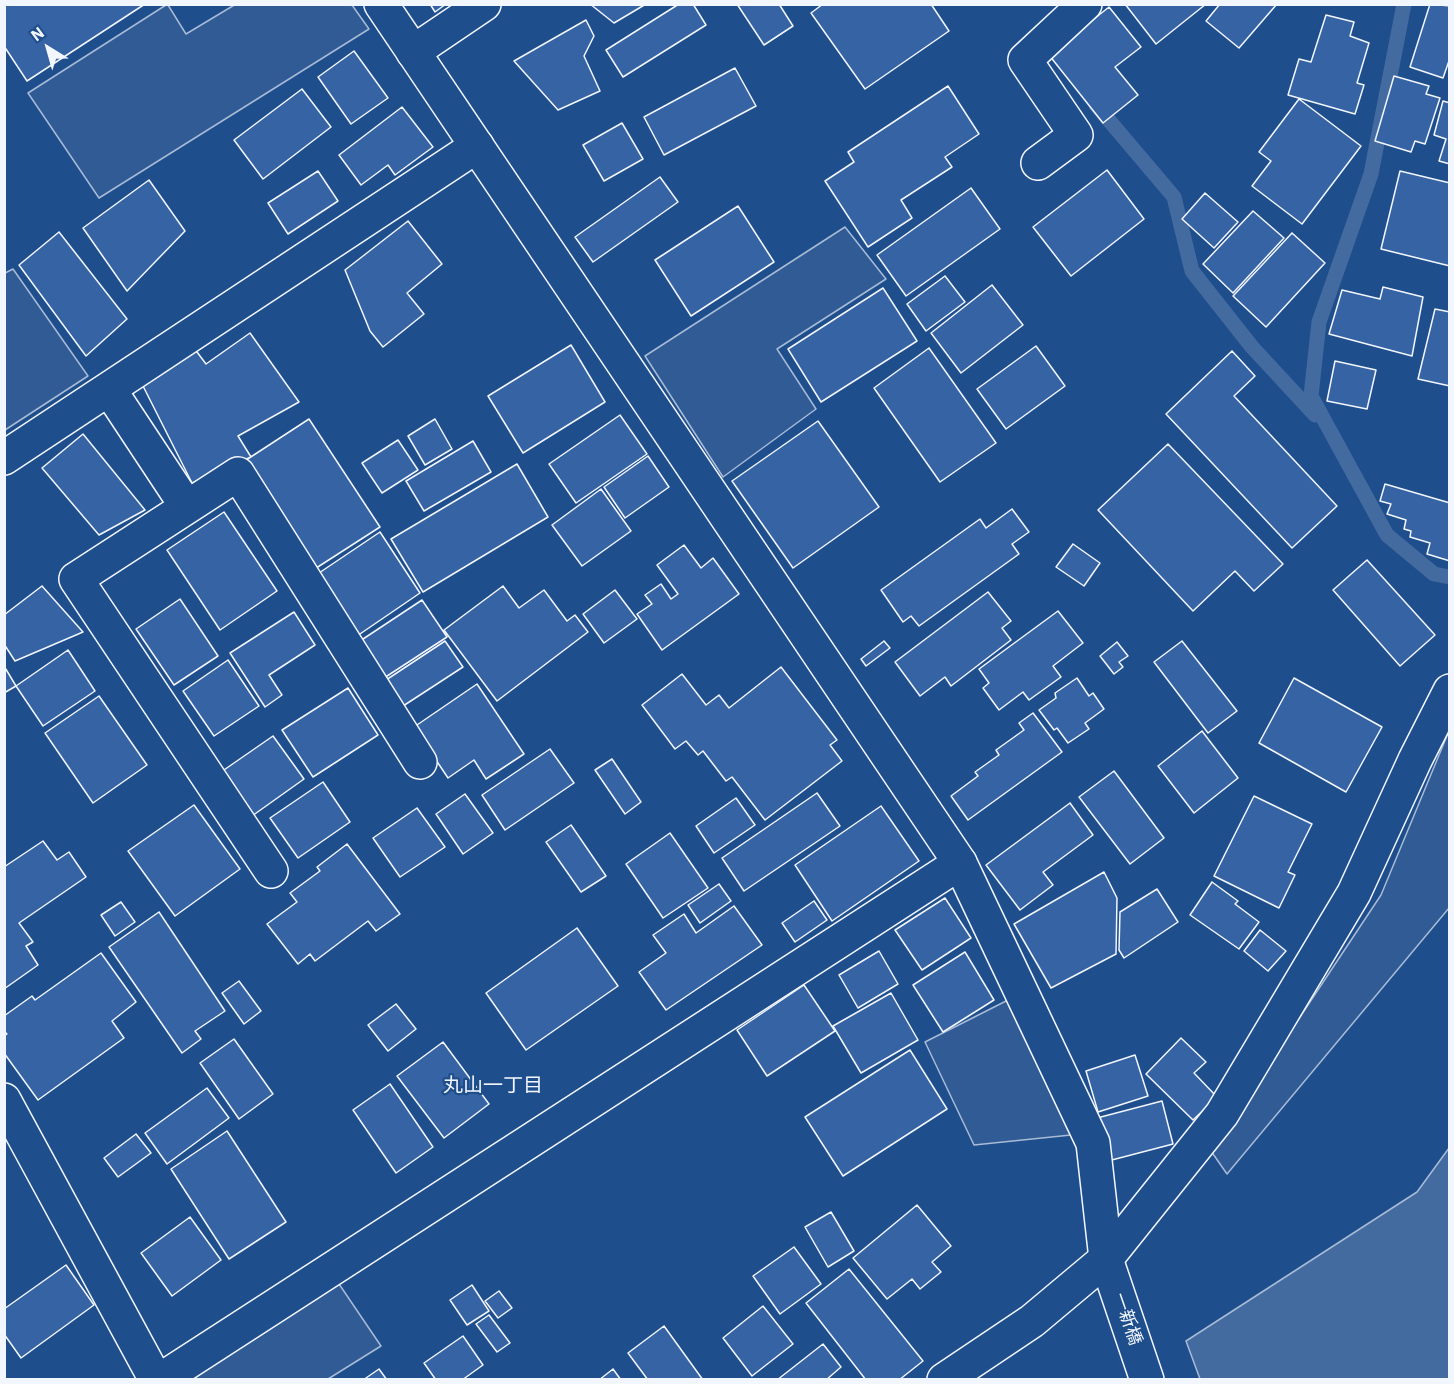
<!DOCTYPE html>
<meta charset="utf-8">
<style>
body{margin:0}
#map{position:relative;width:1454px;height:1384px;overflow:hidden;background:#1f4e8c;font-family:"IBM Plex Sans",sans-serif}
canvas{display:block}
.frame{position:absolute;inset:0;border:6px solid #f2f6ff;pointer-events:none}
.north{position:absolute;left:18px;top:18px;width:60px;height:60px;-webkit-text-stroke:4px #1f4e8c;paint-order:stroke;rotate:323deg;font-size:16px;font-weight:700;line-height:24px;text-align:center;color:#f2f6ff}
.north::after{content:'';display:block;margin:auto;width:21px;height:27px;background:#f2f6ff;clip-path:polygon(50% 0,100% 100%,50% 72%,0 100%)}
</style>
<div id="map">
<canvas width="1454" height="1384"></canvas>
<div class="frame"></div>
<div class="north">N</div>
</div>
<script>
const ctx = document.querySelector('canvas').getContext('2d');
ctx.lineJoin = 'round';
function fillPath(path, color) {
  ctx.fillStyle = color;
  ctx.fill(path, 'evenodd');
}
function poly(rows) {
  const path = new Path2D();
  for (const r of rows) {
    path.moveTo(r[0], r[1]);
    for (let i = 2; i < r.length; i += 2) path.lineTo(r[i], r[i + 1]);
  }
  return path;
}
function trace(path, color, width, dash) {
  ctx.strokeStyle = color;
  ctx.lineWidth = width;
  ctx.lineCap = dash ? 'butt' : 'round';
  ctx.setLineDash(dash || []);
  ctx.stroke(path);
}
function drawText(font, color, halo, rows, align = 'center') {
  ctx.font = font + ' "IBM Plex Sans","Noto Sans JP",sans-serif';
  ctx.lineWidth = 4.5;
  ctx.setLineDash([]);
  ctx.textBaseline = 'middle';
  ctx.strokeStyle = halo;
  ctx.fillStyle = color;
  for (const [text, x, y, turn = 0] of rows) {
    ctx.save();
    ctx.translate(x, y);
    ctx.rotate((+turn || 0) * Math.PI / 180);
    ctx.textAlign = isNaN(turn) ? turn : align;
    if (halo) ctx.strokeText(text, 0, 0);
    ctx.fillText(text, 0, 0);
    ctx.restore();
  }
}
const built = poly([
 [236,4,352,5,369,29,99,198,28,93,166,5,168,5,186,34,236,4],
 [845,227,886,279,777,349,816,409,723,477,645,356,845,227],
 [13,269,88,376,5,430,5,273,13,269],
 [1449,731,1449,908,1227,1174,1211,1151,1381,895,1449,731],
 [1010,999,1071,1135,974,1145,925,1042,1010,999],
 [337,1281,381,1346,328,1379,182,1380,337,1281]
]);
fillPath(built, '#305b95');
trace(built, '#a8bbd7', 1.5);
const water = poly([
 [1449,1148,1449,1379,1200,1379,1186,1341,1417,1192,1449,1148]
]);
fillPath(water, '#446ba0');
trace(water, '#a8bbd7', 1.5);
trace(poly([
 [1404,4,1371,174,1319,322,1311,396,1387,535,1434,574,1450,577],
 [1096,105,1174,197,1192,271,1252,347,1315,415]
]), '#446ba0', 15);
const building = poly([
 [4,4,145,4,27,81,4,46,4,4],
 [430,4,446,4,435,12,430,4],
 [590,4,646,4,614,23,590,4],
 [679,4,693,4,706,25,623,77,606,50,679,4],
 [737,4,779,4,793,26,764,45,737,4],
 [823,4,931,4,949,31,865,89,811,13,823,4],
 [1125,4,1206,4,1156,44,1125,4],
 [1220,4,1277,4,1239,48,1206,21,1220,4],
 [1430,4,1450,6,1450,58,1443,78,1410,67,1430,4],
 [1109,7,1141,47,1115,67,1138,95,1103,123,1049,55,1109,7],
 [1326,15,1354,22,1350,36,1369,43,1357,83,1364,85,1355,114,1288,95,1299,59,1311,62,1326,15],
 [586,20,594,36,584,56,600,91,558,110,514,61,586,20],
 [354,51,388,98,351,124,318,77,354,51],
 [735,68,756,106,664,155,644,117,735,68],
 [1394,76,1429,86,1426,94,1440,98,1425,144,1415,141,1411,152,1375,141,1394,76],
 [948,86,979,134,945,157,952,167,901,200,912,218,868,247,825,181,854,162,848,152,948,86],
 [302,89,331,127,263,179,234,140,302,89],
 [1299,99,1361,146,1302,224,1252,186,1271,161,1259,152,1299,99],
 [1443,101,1450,103,1450,164,1439,161,1446,139,1434,135,1443,101],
 [402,107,433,147,395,175,388,165,361,185,339,155,402,107],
 [622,123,643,159,604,181,583,145,622,123],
 [1107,170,1144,219,1071,276,1033,227,1107,170],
 [318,171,338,201,288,234,268,203,318,171],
 [1400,171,1450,183,1450,266,1381,249,1400,171],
 [660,177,678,202,593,262,575,237,660,177],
 [149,180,185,231,127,291,83,228,149,180],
 [971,188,1000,229,906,296,877,255,971,188],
 [1205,193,1238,222,1214,248,1182,219,1205,193],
 [738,206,774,262,691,316,655,260,738,206],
 [1253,211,1284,238,1233,293,1203,264,1253,211],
 [408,221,442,264,407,293,424,314,383,347,370,331,345,270,408,221],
 [59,232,127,319,86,356,19,265,59,232],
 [1292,233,1325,263,1266,327,1233,296,1292,233],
 [945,276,965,302,926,331,907,304,945,276],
 [992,285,1023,325,961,373,931,333,992,285],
 [1383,287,1423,297,1412,356,1329,334,1342,290,1380,299,1383,287],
 [883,288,917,341,821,402,788,349,883,288],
 [1435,309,1450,312,1450,386,1418,379,1435,309],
 [250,333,299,402,238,436,251,457,192,483,142,384,194,348,206,364,250,333],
 [571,345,605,402,523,453,488,396,571,345],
 [1036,346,1065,386,1006,429,977,389,1036,346],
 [929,348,996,443,940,482,874,388,929,348],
 [1232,351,1255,376,1234,396,1337,506,1292,548,1166,414,1232,351],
 [1335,361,1376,370,1367,409,1327,401,1335,361],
 [620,415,647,454,576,503,549,464,620,415],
 [309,419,380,527,310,572,240,464,309,419],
 [435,419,452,449,425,465,408,436,435,419],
 [818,421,879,507,793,568,732,481,818,421],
 [83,434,145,510,99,535,42,468,83,434],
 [398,440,418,470,382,493,362,463,398,440],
 [473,441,491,472,424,511,406,481,473,441],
 [1168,444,1283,564,1254,591,1235,571,1193,611,1098,510,1168,444],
 [648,456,669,487,625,518,604,487,648,456],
 [517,464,548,517,423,592,391,539,517,464],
 [1385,484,1450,503,1450,561,1427,554,1430,543,1410,537,1411,531,1404,529,1406,520,1387,514,1391,504,1380,501,1385,484],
 [601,489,631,531,582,566,552,525,601,489],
 [1012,509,1029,532,1012,544,1019,554,919,626,911,616,903,622,881,590,980,519,986,528,1012,509],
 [224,512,277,591,220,630,167,550,224,512],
 [380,532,420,593,357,636,316,575,380,532],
 [1073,544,1100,563,1084,586,1056,567,1073,544],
 [684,545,701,568,713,558,739,594,662,650,637,614,652,604,645,595,661,584,671,599,678,594,657,565,684,545],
 [1367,560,1435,635,1400,666,1333,590,1367,560],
 [42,586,83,632,15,661,4,644,4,615,42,586],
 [503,586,519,608,544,590,567,621,575,615,588,632,497,701,444,630,503,586],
 [615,590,637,619,604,643,583,614,615,590],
 [988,592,1011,621,1002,628,1011,640,951,686,945,677,920,696,895,662,988,592],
 [180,599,218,656,174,685,136,629,180,599],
 [422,600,447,637,381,680,357,643,422,600],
 [1058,611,1083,643,1053,666,1061,677,1029,700,1023,692,999,710,983,688,989,683,979,669,1058,611],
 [294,612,315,645,269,675,282,695,265,707,230,653,294,612],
 [445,641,463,667,400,708,383,682,445,641],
 [884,641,890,648,866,666,861,659,884,641],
 [1182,641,1237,711,1208,733,1154,662,1182,641],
 [1117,642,1128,656,1119,662,1123,667,1114,674,1100,656,1117,642],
 [68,650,95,691,43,726,16,686,68,650],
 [228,660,259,706,214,736,183,691,228,660],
 [4,666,16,686,4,693,4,666],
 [781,667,837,740,830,745,842,761,765,820,732,777,726,781,703,751,698,755,686,741,675,749,642,705,682,674,706,705,719,695,729,708,781,667],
 [1077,678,1089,696,1093,693,1104,709,1085,723,1089,729,1068,743,1057,728,1054,730,1039,710,1056,698,1055,693,1077,678],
 [1294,678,1382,727,1346,792,1259,743,1294,678],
 [477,684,524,754,486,779,474,760,448,778,414,727,477,684],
 [348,688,378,735,313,777,282,730,348,688],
 [99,696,147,765,93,803,45,733,99,696],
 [1033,713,1062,752,968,820,951,796,978,776,975,772,999,755,996,750,1024,730,1019,723,1033,713],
 [1202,731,1238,778,1194,813,1158,766,1202,731],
 [273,736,304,779,252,816,221,772,273,736],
 [550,749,574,783,505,830,482,795,550,749],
 [612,759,641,802,625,814,595,770,612,759],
 [1114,771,1164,838,1130,864,1079,797,1114,771],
 [323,782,350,822,298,858,270,818,323,782],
 [817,793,840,826,744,891,722,858,817,793],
 [465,794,493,833,463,854,436,814,465,794],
 [1254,796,1312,824,1288,872,1295,875,1279,908,1214,876,1254,796],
 [736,798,755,825,714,853,696,826,736,798],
 [1070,803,1093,835,1043,872,1053,885,1020,910,986,865,1070,803],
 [194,805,240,869,175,916,128,851,194,805],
 [881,806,919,861,832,921,795,865,881,806],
 [417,808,445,847,400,877,373,838,417,808],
 [571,825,606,876,581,892,546,842,571,825],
 [670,833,708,888,663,918,626,864,670,833],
 [43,841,57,860,69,852,86,877,19,923,33,942,26,946,38,965,4,989,4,867,43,841],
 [347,844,400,914,376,931,368,921,315,961,310,954,298,964,267,924,297,902,290,893,320,871,317,867,347,844],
 [1104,872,1117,898,1116,954,1051,988,1014,924,1104,872],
 [1212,882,1238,901,1235,904,1259,922,1239,949,1190,915,1212,882],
 [719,884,731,901,700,923,688,905,719,884],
 [1157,889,1178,922,1124,958,1119,950,1120,912,1157,889],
 [945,898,971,938,922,970,895,930,945,898],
 [814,901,827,920,795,942,782,923,814,901],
 [121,902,135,922,115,936,101,915,121,902],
 [734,906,762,945,666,1010,639,972,666,953,653,935,684,914,696,933,734,906],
 [159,912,225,1011,195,1031,201,1039,182,1053,109,947,159,912],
 [577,928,618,986,526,1050,486,993,577,928],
 [1260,930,1286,951,1268,971,1244,951,1260,930],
 [879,951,898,984,858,1008,839,975,879,951],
 [965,952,994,1000,943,1032,913,985,965,952],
 [101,953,136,1002,112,1021,124,1038,38,1100,4,1053,4,1036,7,1034,4,1031,4,1016,32,996,35,1000,101,953],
 [239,981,261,1011,244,1024,222,993,239,981],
 [804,985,835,1031,767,1076,737,1030,804,985],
 [891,993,918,1040,861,1073,833,1026,891,993],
 [396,1004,416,1029,388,1051,368,1025,396,1004],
 [1181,1038,1206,1062,1194,1073,1217,1097,1193,1120,1146,1074,1181,1038],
 [234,1039,273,1094,239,1119,200,1063,234,1039],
 [443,1042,489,1104,444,1138,397,1076,443,1042],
 [910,1050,947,1109,843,1176,805,1117,910,1050],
 [1135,1055,1148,1096,1098,1112,1086,1071,1135,1055],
 [390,1084,433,1147,396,1173,353,1110,390,1084],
 [207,1088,229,1118,167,1164,145,1133,207,1088],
 [1162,1101,1173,1144,1108,1161,1097,1118,1162,1101],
 [227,1131,286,1222,229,1259,171,1169,227,1131],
 [136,1134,151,1153,118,1177,104,1158,136,1134],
 [917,1205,951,1246,932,1262,941,1272,920,1289,912,1279,887,1299,853,1258,917,1205],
 [831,1212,854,1251,828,1267,805,1227,831,1212],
 [190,1217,221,1260,172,1296,141,1253,190,1217],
 [794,1247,821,1284,780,1314,753,1276,794,1247],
 [66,1265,94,1305,21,1358,4,1334,4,1309,66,1265],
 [849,1269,923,1361,899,1380,866,1380,806,1303,849,1269],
 [472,1285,489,1311,467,1325,450,1300,472,1285],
 [499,1291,512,1308,498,1318,485,1301,499,1291],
 [763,1306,793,1344,752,1376,723,1338,763,1306],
 [489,1315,510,1343,497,1352,476,1324,489,1315],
 [664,1326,703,1380,648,1380,628,1353,664,1326],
 [463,1336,483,1365,462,1380,436,1380,424,1363,463,1336],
 [823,1344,841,1367,826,1380,777,1380,823,1344],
 [379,1369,387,1380,363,1380,379,1369],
 [613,1369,621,1380,599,1380,613,1369]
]);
fillPath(building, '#3563a3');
trace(building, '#f2f6ff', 1.5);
const minor = poly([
 [413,52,484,4],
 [1038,163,1076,135,1025,60,1085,4],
 [109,389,187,507],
 [4,458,477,146],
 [271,871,76,579,238,474,420,762],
 [4,1100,156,1380],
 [160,1380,960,863],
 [944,1380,1032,1321,1106,1259,1222,1114,1354,893,1415,760,1450,691]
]);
const tertiary = poly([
 [381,4,960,863,1093,1143,1106,1259,1147,1380]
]);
trace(minor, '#f2f6ff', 36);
trace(tertiary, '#f2f6ff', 36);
trace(minor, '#1f4e8c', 33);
trace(tertiary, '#1f4e8c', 33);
drawText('18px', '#f2f6ff', '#1f4e8c', [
 ["一新橋",1127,1319,71]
]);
drawText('20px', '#f2f6ff', '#1f4e8c', [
 ["丸山一丁目",493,1086]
]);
</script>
